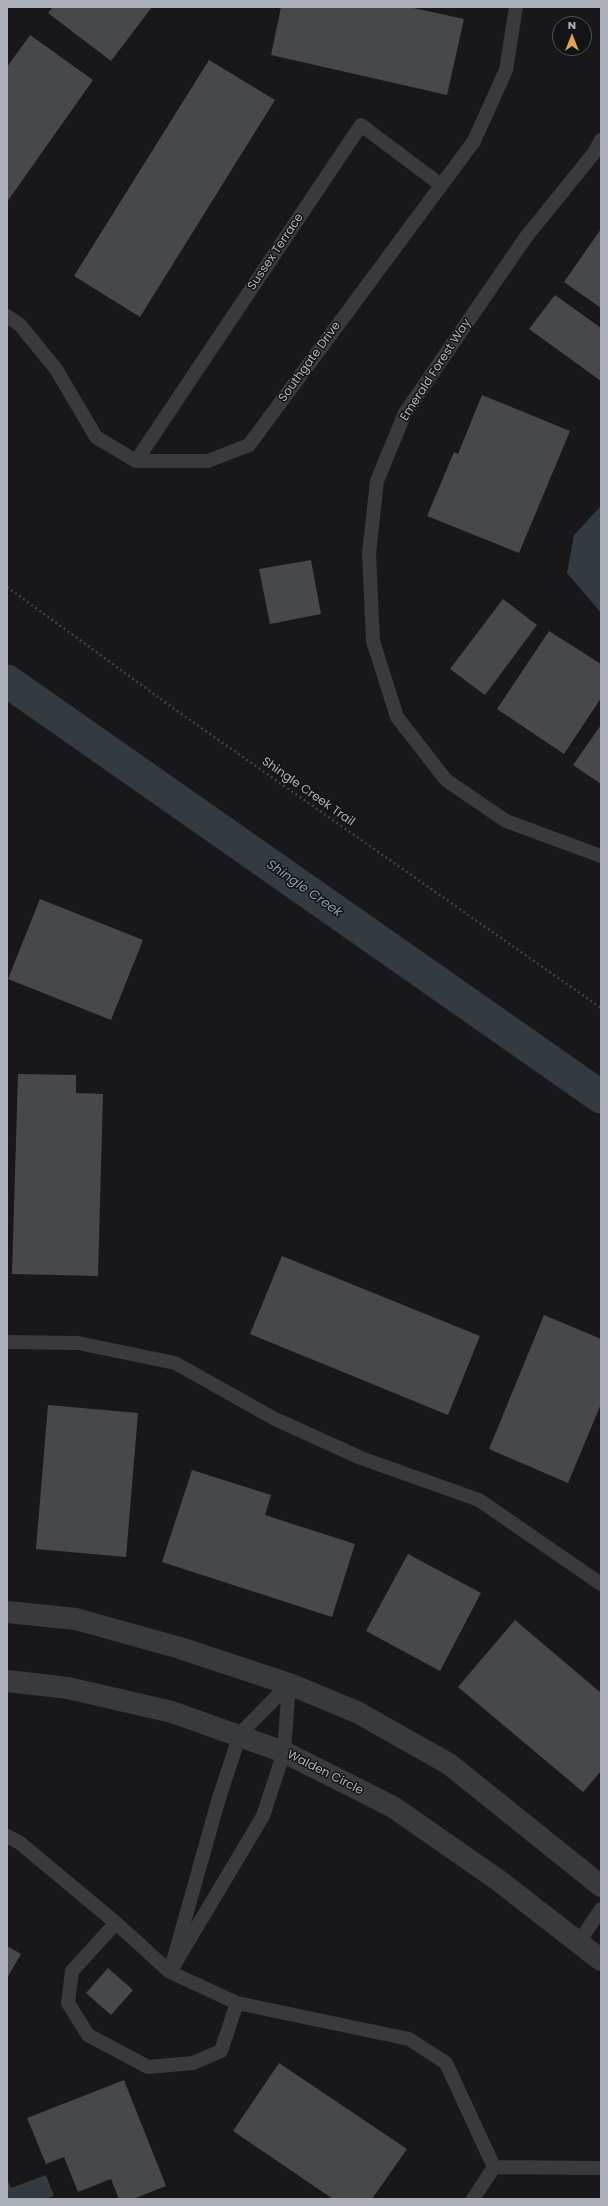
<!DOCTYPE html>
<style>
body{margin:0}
#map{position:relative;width:608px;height:2206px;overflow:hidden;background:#18181a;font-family:Poppins,sans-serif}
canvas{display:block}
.frame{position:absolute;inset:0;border:8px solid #acb0b8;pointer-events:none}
.north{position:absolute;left:552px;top:16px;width:40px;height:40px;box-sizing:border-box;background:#131315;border:1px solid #505256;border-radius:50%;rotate:0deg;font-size:11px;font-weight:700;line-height:16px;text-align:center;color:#acb0b8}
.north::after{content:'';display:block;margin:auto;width:14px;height:18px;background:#dda54d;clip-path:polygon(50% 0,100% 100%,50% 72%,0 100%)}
</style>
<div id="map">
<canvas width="608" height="2206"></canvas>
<div class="frame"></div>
<div class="north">N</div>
</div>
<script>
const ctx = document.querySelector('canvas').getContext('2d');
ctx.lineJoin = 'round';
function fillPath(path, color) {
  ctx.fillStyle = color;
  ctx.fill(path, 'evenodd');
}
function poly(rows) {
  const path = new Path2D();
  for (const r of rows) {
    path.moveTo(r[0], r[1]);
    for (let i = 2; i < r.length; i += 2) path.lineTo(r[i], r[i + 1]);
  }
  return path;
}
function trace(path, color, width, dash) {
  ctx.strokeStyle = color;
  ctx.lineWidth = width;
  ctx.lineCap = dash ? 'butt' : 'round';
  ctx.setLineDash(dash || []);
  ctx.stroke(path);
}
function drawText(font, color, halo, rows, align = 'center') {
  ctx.font = font + ' Poppins,sans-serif';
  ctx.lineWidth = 3;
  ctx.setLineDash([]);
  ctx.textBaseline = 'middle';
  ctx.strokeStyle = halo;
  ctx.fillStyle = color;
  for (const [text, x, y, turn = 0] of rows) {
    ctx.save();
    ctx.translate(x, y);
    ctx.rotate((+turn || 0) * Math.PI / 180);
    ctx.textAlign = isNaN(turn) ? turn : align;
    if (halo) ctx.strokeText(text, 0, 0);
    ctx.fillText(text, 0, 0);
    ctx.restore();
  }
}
fillPath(poly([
 [601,506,601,613,567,573,574,535],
 [46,2175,54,2196,45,2199,7,2199,7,2178,11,2188]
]), '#333b41');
trace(poly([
 [7,681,601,1097]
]), '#333b41', 33);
fillPath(poly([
 [53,7,152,7,111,61,48,13],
 [281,7,409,7,464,19,447,95,271,55],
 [30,35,93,80,7,202,7,67],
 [209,60,275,100,140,317,74,276],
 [601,229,601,308,564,282],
 [555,295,601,328,601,381,529,329],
 [482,395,570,431,519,553,427,516,454,452,458,454],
 [311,560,321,614,270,624,259,569],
 [503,599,537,625,485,695,450,669],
 [549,631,601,664,601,698,564,754,497,709],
 [601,725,601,784,573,765],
 [40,899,143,940,111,1020,8,979],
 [18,1074,76,1075,76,1093,103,1094,98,1276,12,1274],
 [282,1256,480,1336,448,1415,250,1334],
 [544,1315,601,1339,601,1404,568,1483,489,1449],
 [48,1405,138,1413,126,1557,36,1549],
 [192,1470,271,1495,265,1515,355,1544,332,1617,162,1562],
 [408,1554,481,1593,440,1671,366,1631],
 [515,1620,601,1693,601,1771,583,1792,458,1687],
 [7,1946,21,1954,7,1978],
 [108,1968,133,1990,111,2015,86,1993],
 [279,2063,407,2149,372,2199,333,2199,233,2131],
 [124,2080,166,2186,133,2199,119,2199,111,2179,78,2192,64,2157,46,2164,27,2118]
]), '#47484c');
trace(poly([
 [7,587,180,713,601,1008]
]), '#3f4145', 2.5, [2, 3]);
trace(poly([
 [601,140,594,153,526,237,405,413,377,481,369,553,373,641,397,717,446,780,506,821,601,856],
 [7,316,20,325,56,369,96,437,136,461,208,461,249,445,474,141,506,70,516,7],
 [136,461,361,125,441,185],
 [7,1342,78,1343,175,1363,275,1419,361,1458,479,1500,601,1584],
 [289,1684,284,1752,263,1816,170,1972,219,1798,240,1734,289,1684],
 [7,1836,20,1843,116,1923,170,1972,237,2003,409,2039,446,2063,494,2167,473,2199],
 [116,1923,72,1971,68,2003,88,2035,148,2067,193,2063,221,2051,237,2003],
 [579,1942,601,1909],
 [494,2167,601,2168]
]), '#393a3e', 14);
trace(poly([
 [7,1612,76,1619,180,1648,289,1684,357,1712,449,1764,601,1886],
 [7,1681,68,1688,172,1712,284,1752,393,1807,498,1880,601,1960]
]), '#393a3e', 22);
drawText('12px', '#acb0b8', '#131315', [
 ["Sussex Terrace",276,252,-56],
 ["Southgate Drive",310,362,-54],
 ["Emerald Forest Way",436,370,-57],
 ["Shingle Creek Trail",308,792,35],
 ["Walden Circle",325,1773,27]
]);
drawText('italic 13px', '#879eae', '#131315', [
 ["Shingle Creek",304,889,35]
]);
</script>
